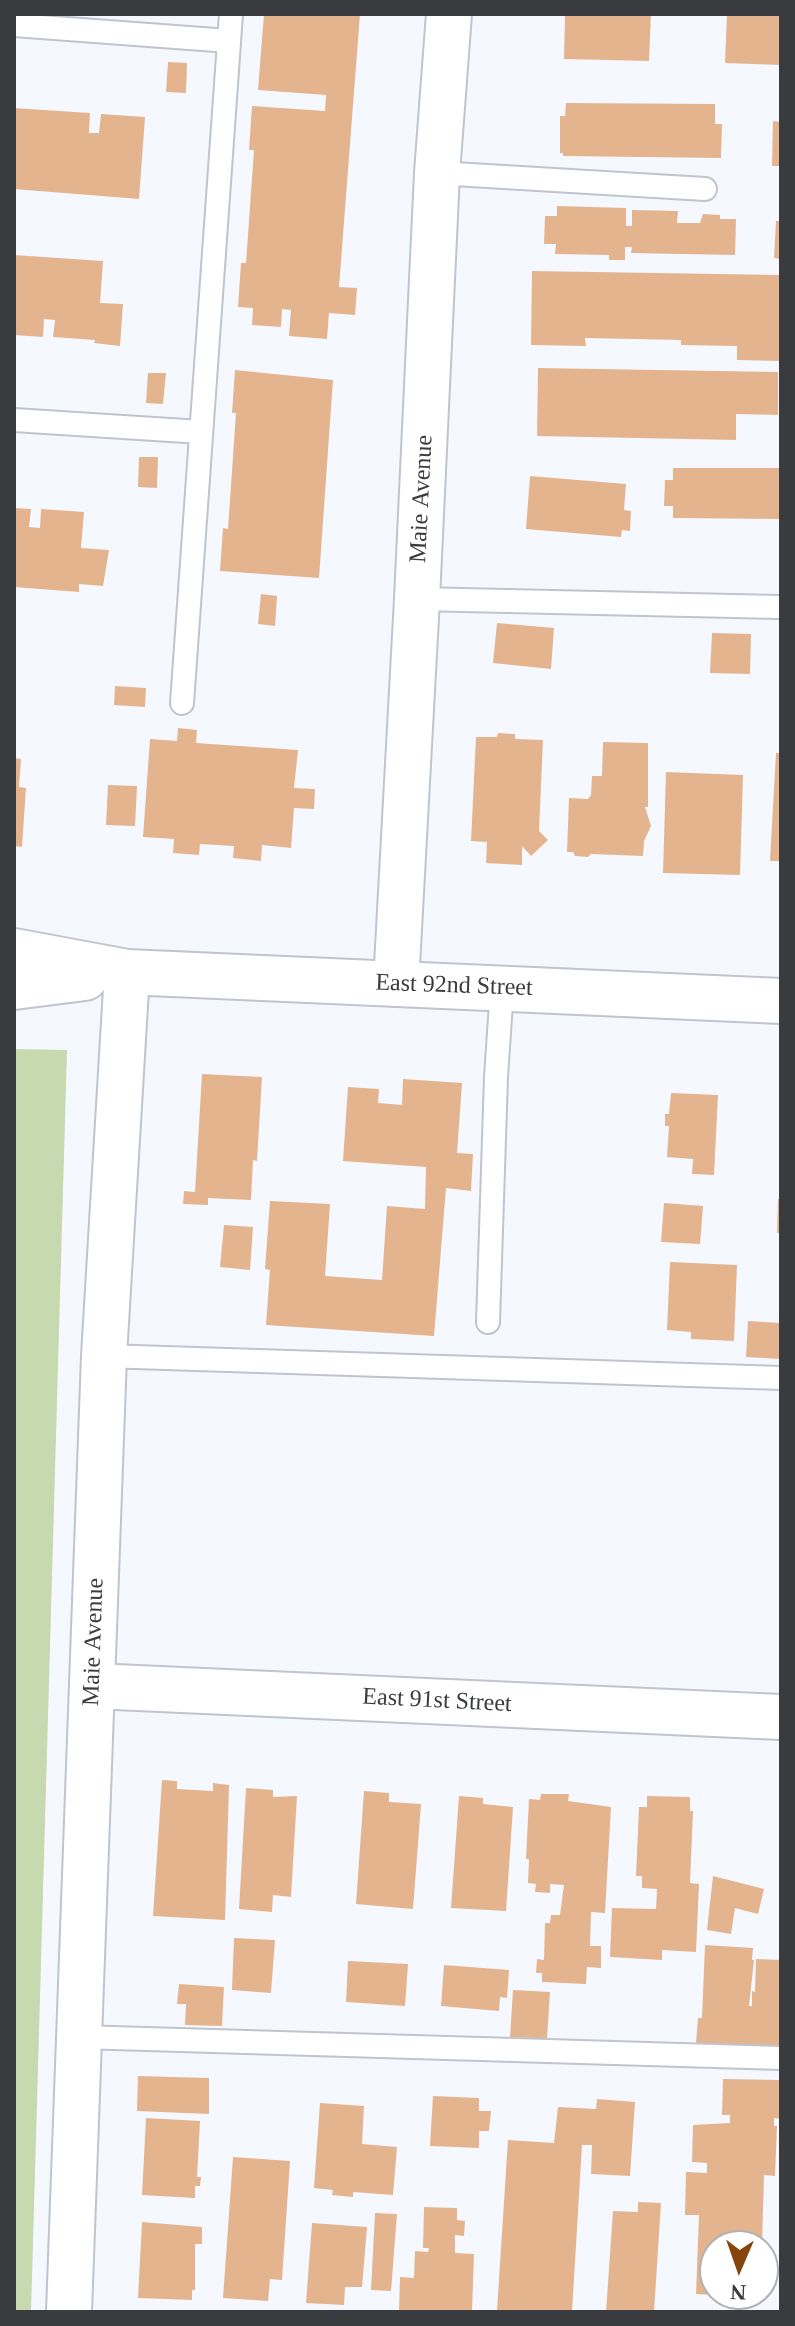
<!DOCTYPE html>
<style>
body{margin:0}
#map{position:relative;width:795px;height:2326px;overflow:hidden;background:#f5f9ff;font-family:"Times New Roman",serif}
canvas{display:block}
.frame{position:absolute;inset:0;border:16px solid #393b3f;pointer-events:none}
.north{position:absolute;left:699px;top:2230px;width:80px;height:80px;box-sizing:border-box;background:#fff;border:2px solid #b0b1b2;border-radius:50%;rotate:182deg;font-size:22px;font-weight:700;line-height:32px;text-align:center;color:#393b3f}
.north::after{content:'';display:block;margin:auto;width:28px;height:36px;background:#85450d;clip-path:polygon(50% 0,100% 100%,50% 72%,0 100%)}
</style>
<div id="map">
<canvas width="795" height="2326"></canvas>
<div class="frame"></div>
<div class="north">N</div>
</div>
<script>
const ctx = document.querySelector('canvas').getContext('2d');
ctx.lineJoin = 'round';
function fillPath(path, color) {
  ctx.fillStyle = color;
  ctx.fill(path, 'evenodd');
}
function poly(rows) {
  const path = new Path2D();
  for (const r of rows) {
    path.moveTo(r[0], r[1]);
    for (let i = 2; i < r.length; i += 2) path.lineTo(r[i], r[i + 1]);
  }
  return path;
}
function trace(path, color, width, dash) {
  ctx.strokeStyle = color;
  ctx.lineWidth = width;
  ctx.lineCap = dash ? 'butt' : 'round';
  ctx.setLineDash(dash || []);
  ctx.stroke(path);
}
function drawText(font, color, halo, rows, align = 'center') {
  ctx.font = font + ' "Times New Roman",serif';
  ctx.lineWidth = 6;
  ctx.setLineDash([]);
  ctx.textBaseline = 'middle';
  ctx.strokeStyle = halo;
  ctx.fillStyle = color;
  for (const [text, x, y, turn = 0] of rows) {
    ctx.save();
    ctx.translate(x, y);
    ctx.rotate((+turn || 0) * Math.PI / 180);
    ctx.textAlign = isNaN(turn) ? turn : align;
    if (halo) ctx.strokeText(text, 0, 0);
    ctx.fillText(text, 0, 0);
    ctx.restore();
  }
}
fillPath(poly([
 [14,1049,67,1050,31,2312,14,2312]
]), '#c6d9af');
fillPath(poly([
 [264,14,360,14,339,287,357,288,355,315,329,313,327,339,289,336,291,310,282,309,281,327,252,325,253,308,238,307,241,263,246,263,254,150,249,150,252,106,325,111,326,95,258,90],
 [565,14,651,14,649,61,564,59],
 [727,14,781,14,781,65,725,63],
 [168,62,187,63,186,93,166,92],
 [566,103,715,104,715,124,722,124,721,158,563,156,563,153,560,153,560,116,565,116],
 [14,108,90,113,89,133,99,133,101,114,145,117,139,199,14,189],
 [773,121,781,122,781,166,772,166],
 [557,206,626,208,626,226,632,226,632,210,678,211,677,223,700,223,703,214,720,215,720,219,736,219,735,255,631,253,632,247,625,247,625,260,609,260,609,255,555,254,556,244,544,244,545,216,557,216],
 [776,221,781,221,781,259,774,258],
 [14,255,103,261,100,303,123,304,120,346,94,343,95,340,53,337,55,320,44,319,43,337,14,335],
 [532,271,781,275,781,361,737,360,737,346,681,345,681,340,585,338,586,346,531,345],
 [538,368,778,372,778,415,736,414,736,440,537,436],
 [235,370,333,380,319,578,220,571,223,528,228,529,236,413,232,413],
 [148,373,166,373,163,404,146,403],
 [139,457,158,457,157,488,138,487],
 [673,468,781,468,781,519,673,518,673,506,664,506,665,480,673,480],
 [530,476,626,484,624,510,631,511,630,531,622,530,621,537,526,529],
 [14,508,31,509,29,527,40,528,41,509,84,512,81,548,109,550,103,586,79,584,79,592,14,587],
 [261,594,277,596,275,626,258,624],
 [497,623,554,628,551,669,493,663],
 [712,633,751,634,750,674,710,673],
 [115,686,146,688,145,707,114,705],
 [178,728,197,730,196,743,298,750,294,788,315,789,314,809,294,808,291,848,262,845,261,861,233,858,234,846,200,844,199,855,173,853,174,839,143,837,150,739,177,741],
 [498,733,515,734,515,739,543,740,539,831,548,840,531,856,522,846,522,865,486,863,487,842,471,841,476,737,497,737],
 [603,742,648,743,648,807,645,807,651,826,644,841,643,856,591,854,588,857,575,856,573,852,567,852,569,798,588,799,591,795,592,776,602,776],
 [776,753,781,753,781,861,770,861],
 [14,758,21,759,19,787,26,788,22,847,14,846],
 [666,772,743,775,740,875,663,873],
 [108,785,137,786,135,826,106,825],
 [202,1074,262,1077,257,1161,253,1160,251,1200,208,1198,208,1205,183,1204,184,1191,195,1192],
 [403,1079,462,1083,457,1153,473,1154,471,1191,446,1188,434,1336,266,1325,270,1270,265,1269,270,1201,330,1204,325,1276,382,1280,387,1206,425,1209,426,1167,343,1161,348,1087,379,1089,378,1103,402,1105],
 [671,1093,718,1095,714,1175,692,1174,693,1159,667,1157,669,1126,665,1126,665,1114,669,1114],
 [778,1199,781,1199,781,1233,777,1233],
 [664,1203,703,1206,700,1244,661,1242],
 [224,1225,253,1227,250,1270,220,1267],
 [670,1262,737,1265,734,1341,691,1339,691,1332,667,1330],
 [748,1321,781,1323,781,1359,746,1357],
 [162,1780,177,1781,177,1789,213,1791,213,1783,229,1785,225,1920,153,1916],
 [246,1788,273,1790,273,1797,297,1796,291,1897,273,1895,272,1912,239,1909],
 [364,1791,389,1793,389,1802,421,1804,413,1909,356,1904],
 [541,1794,569,1794,568,1801,611,1807,605,1913,591,1912,590,1946,601,1946,601,1968,587,1967,586,1984,542,1982,542,1973,536,1973,537,1959,544,1960,545,1923,550,1923,551,1915,560,1915,564,1885,550,1884,550,1893,535,1892,536,1884,528,1883,529,1859,526,1859,529,1799,540,1800],
 [459,1796,483,1798,483,1804,513,1807,506,1911,451,1908],
 [647,1796,690,1797,690,1811,693,1811,690,1883,699,1884,696,1952,662,1950,662,1960,610,1957,612,1908,656,1909,657,1889,642,1888,642,1876,636,1876,639,1807,647,1807],
 [713,1876,764,1889,758,1914,735,1908,731,1934,707,1930],
 [234,1938,275,1940,271,1993,232,1990],
 [705,1945,753,1948,752,1960,754,1960,749,2006,752,2006,752,1991,755,1992,756,1959,781,1960,781,2048,696,2044,698,2018,702,2018],
 [348,1961,408,1964,405,2006,346,2002],
 [444,1965,509,1970,507,1998,500,1997,499,2011,441,2006],
 [179,1984,224,1987,222,2026,185,2025,186,2004,177,2004],
 [513,1990,550,1992,547,2039,510,2037],
 [138,2076,209,2078,209,2114,137,2111],
 [723,2079,781,2080,781,2119,774,2118,774,2126,777,2126,775,2176,764,2175,762,2246,715,2246,715,2295,696,2294,699,2215,685,2215,686,2172,707,2173,707,2163,692,2162,693,2125,730,2123,730,2115,722,2115],
 [433,2096,479,2098,479,2111,491,2111,489,2131,479,2131,479,2148,430,2146],
 [597,2099,635,2102,630,2176,591,2174,592,2145,582,2145,572,2312,497,2310,508,2140,554,2143,558,2107,596,2109],
 [320,2103,364,2106,362,2144,397,2147,393,2195,353,2192,353,2197,332,2195,333,2190,314,2188],
 [146,2118,200,2121,197,2177,201,2177,200,2186,195,2186,195,2198,142,2195],
 [233,2157,290,2161,282,2280,270,2279,268,2301,223,2298],
 [638,2202,661,2203,654,2312,606,2312,613,2211,638,2212],
 [424,2207,457,2208,457,2220,465,2221,464,2236,455,2235,455,2253,474,2254,472,2312,399,2312,400,2277,414,2278,415,2251,428,2252,429,2248,423,2248],
 [375,2213,397,2214,391,2291,371,2290],
 [142,2222,202,2227,202,2244,195,2244,195,2290,192,2290,192,2300,138,2298],
 [312,2223,367,2227,362,2287,345,2287,344,2305,306,2303]
]), '#e4b48e');
const service = poly([
 [14,25,229,41],
 [437,173,705,189],
 [14,420,201,432],
 [417,599,779,607],
 [182,703,231,14],
 [488,1322,496,1077,502,988],
 [104,1356,781,1378],
 [79,2037,781,2058]
]);
const minor = poly([
 [396,984,417,599,437,173,449,14],
 [93,1686,781,1717]
]);
const tertiary = poly([
 [14,951,127,972,781,1001],
 [14,987,85,978],
 [69,2312,104,1356,127,972]
]);
trace(service, '#bfc4ce', 26);
trace(minor, '#bfc4ce', 48);
trace(tertiary, '#bfc4ce', 48);
trace(service, '#fff', 22);
trace(minor, '#fff', 44);
trace(tertiary, '#fff', 44);
drawText('24px', '#393b3f', '#fff', [
 ["Maie Avenue",422,499,-87],
 ["East 92nd Street",454,986,2],
 ["Maie Avenue",94,1642,-88],
 ["East 91st Street",437,1701,3]
]);
</script>
